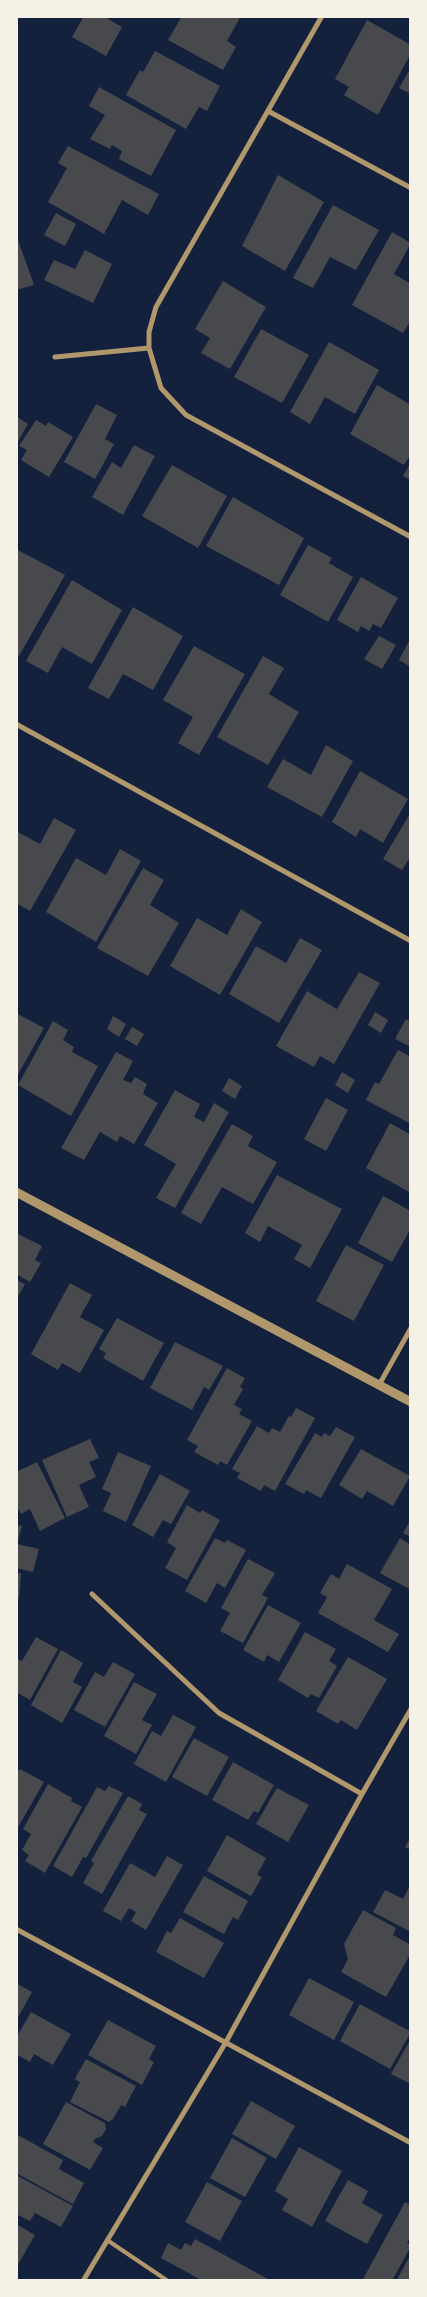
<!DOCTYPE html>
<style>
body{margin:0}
#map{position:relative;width:427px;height:2297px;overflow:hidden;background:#14213d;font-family:"Fira Sans Condensed",sans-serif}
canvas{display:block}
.frame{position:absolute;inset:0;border:18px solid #f6f1e7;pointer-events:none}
</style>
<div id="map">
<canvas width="427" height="2297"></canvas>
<div class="frame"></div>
</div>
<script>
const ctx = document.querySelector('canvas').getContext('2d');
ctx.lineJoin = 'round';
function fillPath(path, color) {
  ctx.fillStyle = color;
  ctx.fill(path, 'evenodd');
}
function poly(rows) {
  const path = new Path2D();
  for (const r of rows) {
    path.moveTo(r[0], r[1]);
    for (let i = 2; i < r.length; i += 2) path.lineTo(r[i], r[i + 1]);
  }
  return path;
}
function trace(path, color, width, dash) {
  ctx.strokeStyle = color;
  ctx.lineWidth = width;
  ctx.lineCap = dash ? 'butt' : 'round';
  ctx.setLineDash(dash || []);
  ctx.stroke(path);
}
fillPath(poly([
 [84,16,103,16,122,27,106,56,72,37],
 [182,16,241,16,227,41,236,47,223,70,168,40],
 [367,20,411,45,411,53,378,115,344,95,349,87,335,79],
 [155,51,220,86,207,111,199,107,186,129,126,95,140,70,143,72],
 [411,67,411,94,399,88],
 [99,87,176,130,151,176,119,159,122,151,112,145,110,149,90,139,105,115,89,106],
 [68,146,159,194,148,215,122,200,104,234,48,202,67,168,58,163],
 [278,175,324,202,285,271,242,246],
 [333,205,379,230,356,270,330,257,313,288,293,278],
 [56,213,76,224,65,246,44,235],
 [392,232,411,243,394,274,411,284,411,320,403,333,352,305],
 [18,240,34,285,16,290,16,241],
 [85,250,112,264,93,303,44,280,54,260,75,269],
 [223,281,266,307,230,369,201,353,210,338,195,329],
 [261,329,309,355,282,403,234,377],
 [329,342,379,370,355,414,325,397,310,424,290,412],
 [377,385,411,405,411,454,404,465,350,434],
 [96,404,117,415,105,439,114,444,95,479,64,462],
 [16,416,28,424,16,445],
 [36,420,46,426,48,422,73,437,49,477,21,460,27,450,19,446],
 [134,445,155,456,123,515,92,497,112,462,121,468],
 [411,462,411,480,403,476],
 [172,465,227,496,198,548,142,516],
 [233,497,304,538,279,585,206,546],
 [308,545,332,558,329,563,353,577,328,622,280,595],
 [16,549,65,575,19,656,16,654],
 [361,577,398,598,381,628,373,624,369,631,361,626,358,632,337,620],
 [72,580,122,610,92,664,62,647,48,673,26,661],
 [133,607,183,636,153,690,123,674,109,699,88,688],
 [379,636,396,645,382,669,364,659],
 [411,637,411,667,399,660],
 [194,646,245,674,199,755,178,743,193,717,163,700],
 [263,656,284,668,269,694,299,712,268,765,217,737],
 [326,745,353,761,322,817,267,787,283,759,311,775],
 [360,771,408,799,383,843,360,829,356,837,332,822],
 [411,812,411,856,402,870,383,859],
 [54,818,76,830,30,911,16,903,16,831,40,844],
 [120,849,141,861,96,942,46,912,76,858,106,875],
 [143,868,164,880,150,905,179,923,148,976,97,948],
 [241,909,262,922,220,995,170,966,197,918,227,935],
 [300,938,322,950,279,1023,229,994,256,946,286,963],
 [359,972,380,983,334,1064,320,1056,314,1067,276,1046,307,991,337,1009],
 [375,1012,388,1020,381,1033,368,1025],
 [16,1013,44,1028,16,1078],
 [113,1016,126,1024,119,1037,107,1029],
 [406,1019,411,1022,411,1047,395,1039],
 [53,1021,68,1030,63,1040,74,1047,72,1052,98,1066,71,1116,18,1085],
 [132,1027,144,1034,137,1046,125,1039],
 [398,1050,411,1057,411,1124,366,1100,375,1082,379,1084],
 [116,1052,133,1061,123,1080,131,1083,135,1077,147,1084,143,1094,158,1103,134,1144,120,1136,117,1142,100,1132,84,1160,61,1148],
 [342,1072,355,1080,348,1093,335,1085],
 [229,1078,242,1086,235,1099,222,1091],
 [175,1090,200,1104,194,1117,204,1122,214,1103,229,1112,175,1208,156,1198,176,1164,144,1145],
 [326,1098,348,1110,326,1151,304,1139],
 [390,1123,411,1135,411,1193,366,1168],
 [232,1124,253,1136,248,1146,277,1162,253,1204,222,1187,201,1224,181,1213],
 [277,1175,342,1209,310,1268,294,1259,302,1245,268,1226,260,1242,245,1233],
 [383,1196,411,1211,411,1228,392,1262,358,1243],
 [16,1233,42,1246,35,1260,41,1263,30,1282,16,1274],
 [346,1245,384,1265,354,1321,316,1301],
 [16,1280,25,1284,16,1300],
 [70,1283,92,1295,80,1317,104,1330,80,1373,62,1363,58,1370,31,1354],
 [117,1318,164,1343,143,1381,103,1358,106,1353,99,1349],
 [175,1342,223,1366,209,1390,204,1387,192,1410,150,1388],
 [227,1368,245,1378,240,1387,243,1389,234,1405,242,1409,239,1414,252,1421,227,1465,220,1461,218,1465,194,1452,198,1446,187,1440],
 [296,1408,315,1418,275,1491,264,1485,261,1491,237,1478,240,1473,232,1469,257,1426,269,1433,272,1428,280,1432,289,1416,291,1417],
 [336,1427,355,1437,321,1498,306,1490,304,1494,285,1484,315,1433,322,1437,324,1433,330,1436],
 [90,1439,99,1458,89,1462,96,1477,79,1485,89,1507,67,1517,42,1460],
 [361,1449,410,1476,393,1506,367,1491,362,1499,339,1485],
 [118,1452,151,1466,126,1522,103,1511,111,1493,102,1489],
 [37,1462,65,1518,40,1531,30,1509,21,1514,16,1505,16,1472],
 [160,1474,190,1491,171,1524,163,1520,153,1537,132,1525],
 [187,1505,200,1513,202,1510,220,1520,187,1580,165,1568,176,1548,167,1542],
 [411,1519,411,1537,403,1533],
 [16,1525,22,1526,17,1544,39,1549,33,1572,16,1568],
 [215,1538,225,1543,227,1540,246,1550,225,1588,217,1583,206,1603,185,1591],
 [400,1538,411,1545,411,1590,380,1573],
 [248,1559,275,1573,262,1595,268,1598,243,1643,220,1631,230,1613,221,1608],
 [347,1564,392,1589,374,1620,399,1634,388,1652,318,1613,327,1597,320,1593,331,1574,339,1579],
 [16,1573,21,1573,19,1599,16,1599],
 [268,1605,301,1623,279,1662,267,1655,264,1662,243,1650],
 [305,1632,336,1649,329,1661,337,1666,319,1698,311,1694,308,1698,278,1680],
 [36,1637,58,1649,30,1700,16,1692,16,1658,22,1661],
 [61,1650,83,1663,73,1682,82,1687,62,1723,31,1705],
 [348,1657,387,1679,357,1730,341,1720,338,1724,316,1711],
 [113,1662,135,1674,105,1727,74,1710,95,1672,104,1677],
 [134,1682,157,1694,142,1720,152,1725,136,1754,104,1736],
 [173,1715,196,1727,166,1782,134,1764,152,1731,161,1736],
 [194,1738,229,1757,207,1796,172,1777],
 [233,1762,274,1785,258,1813,254,1811,248,1820,212,1800],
 [20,1769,44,1782,18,1827,16,1826,16,1770,18,1771],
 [48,1784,72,1798,71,1801,82,1807,45,1873,25,1861,29,1855,22,1850,31,1834,23,1829],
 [109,1786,123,1793,86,1858,83,1857,72,1877,53,1866,97,1787,105,1791],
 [277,1788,309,1805,288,1842,256,1824],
 [128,1796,142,1804,139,1810,147,1814,102,1894,83,1883,94,1863,91,1861],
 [227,1835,266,1858,257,1875,262,1877,251,1896,207,1871],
 [411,1837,411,1850,405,1847],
 [167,1856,183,1865,146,1930,131,1921,136,1912,129,1908,121,1921,103,1911,130,1863,155,1877],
 [204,1876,248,1901,238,1920,233,1917,224,1934,183,1912],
 [411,1884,411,1932,373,1912,385,1890,403,1899],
 [363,1910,396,1928,393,1935,411,1945,411,1953,386,1997,341,1972,348,1959,344,1944],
 [180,1918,224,1943,204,1978,156,1952,167,1931,171,1933],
 [309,1978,354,2002,334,2040,289,2015],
 [16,1983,32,1992,16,2021],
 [360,2004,411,2032,390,2069,340,2041],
 [31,2012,71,2034,53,2065,34,2054,30,2062,16,2054,16,2038],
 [108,2020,156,2046,149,2059,154,2062,142,2085,88,2055],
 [411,2038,411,2084,391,2074],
 [86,2059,136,2086,125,2107,121,2105,113,2119,109,2122,70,2102,80,2082,75,2079],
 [251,2101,295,2126,276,2159,232,2134],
 [66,2102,105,2123,106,2129,102,2136,95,2139,93,2142,103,2148,90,2170,43,2144],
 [16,2134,63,2160,59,2169,84,2183,73,2204,16,2173],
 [232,2138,267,2158,245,2197,210,2178],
 [299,2147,342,2171,312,2227,282,2210,288,2199,275,2191],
 [16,2175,73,2206,61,2227,35,2213,30,2221,16,2214],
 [348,2180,368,2191,362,2203,383,2215,367,2244,325,2221],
 [207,2182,242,2201,220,2241,185,2222],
 [405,2202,411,2205,411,2236,407,2243,411,2246,392,2281,362,2281],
 [16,2224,35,2235,16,2268],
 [195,2239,268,2279,267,2281,203,2281,161,2258,168,2243,181,2250,185,2243,191,2246],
 [411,2254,411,2281,396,2281]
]), '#48494c');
trace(poly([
 [107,2240,168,2281]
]), '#b1986c', 4);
trace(poly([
 [322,16,156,307,149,332,149,348,161,388,186,415,411,537],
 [268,111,411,188],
 [55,357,149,348],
 [16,724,411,941],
 [379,1385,411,1328],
 [92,1594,219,1713,362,1794],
 [16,1929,411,2143],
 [83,2281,226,2042,362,1794,411,1709]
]), '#b1986c', 5);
trace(poly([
 [16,1192,411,1402]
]), '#b1986c', 9);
</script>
